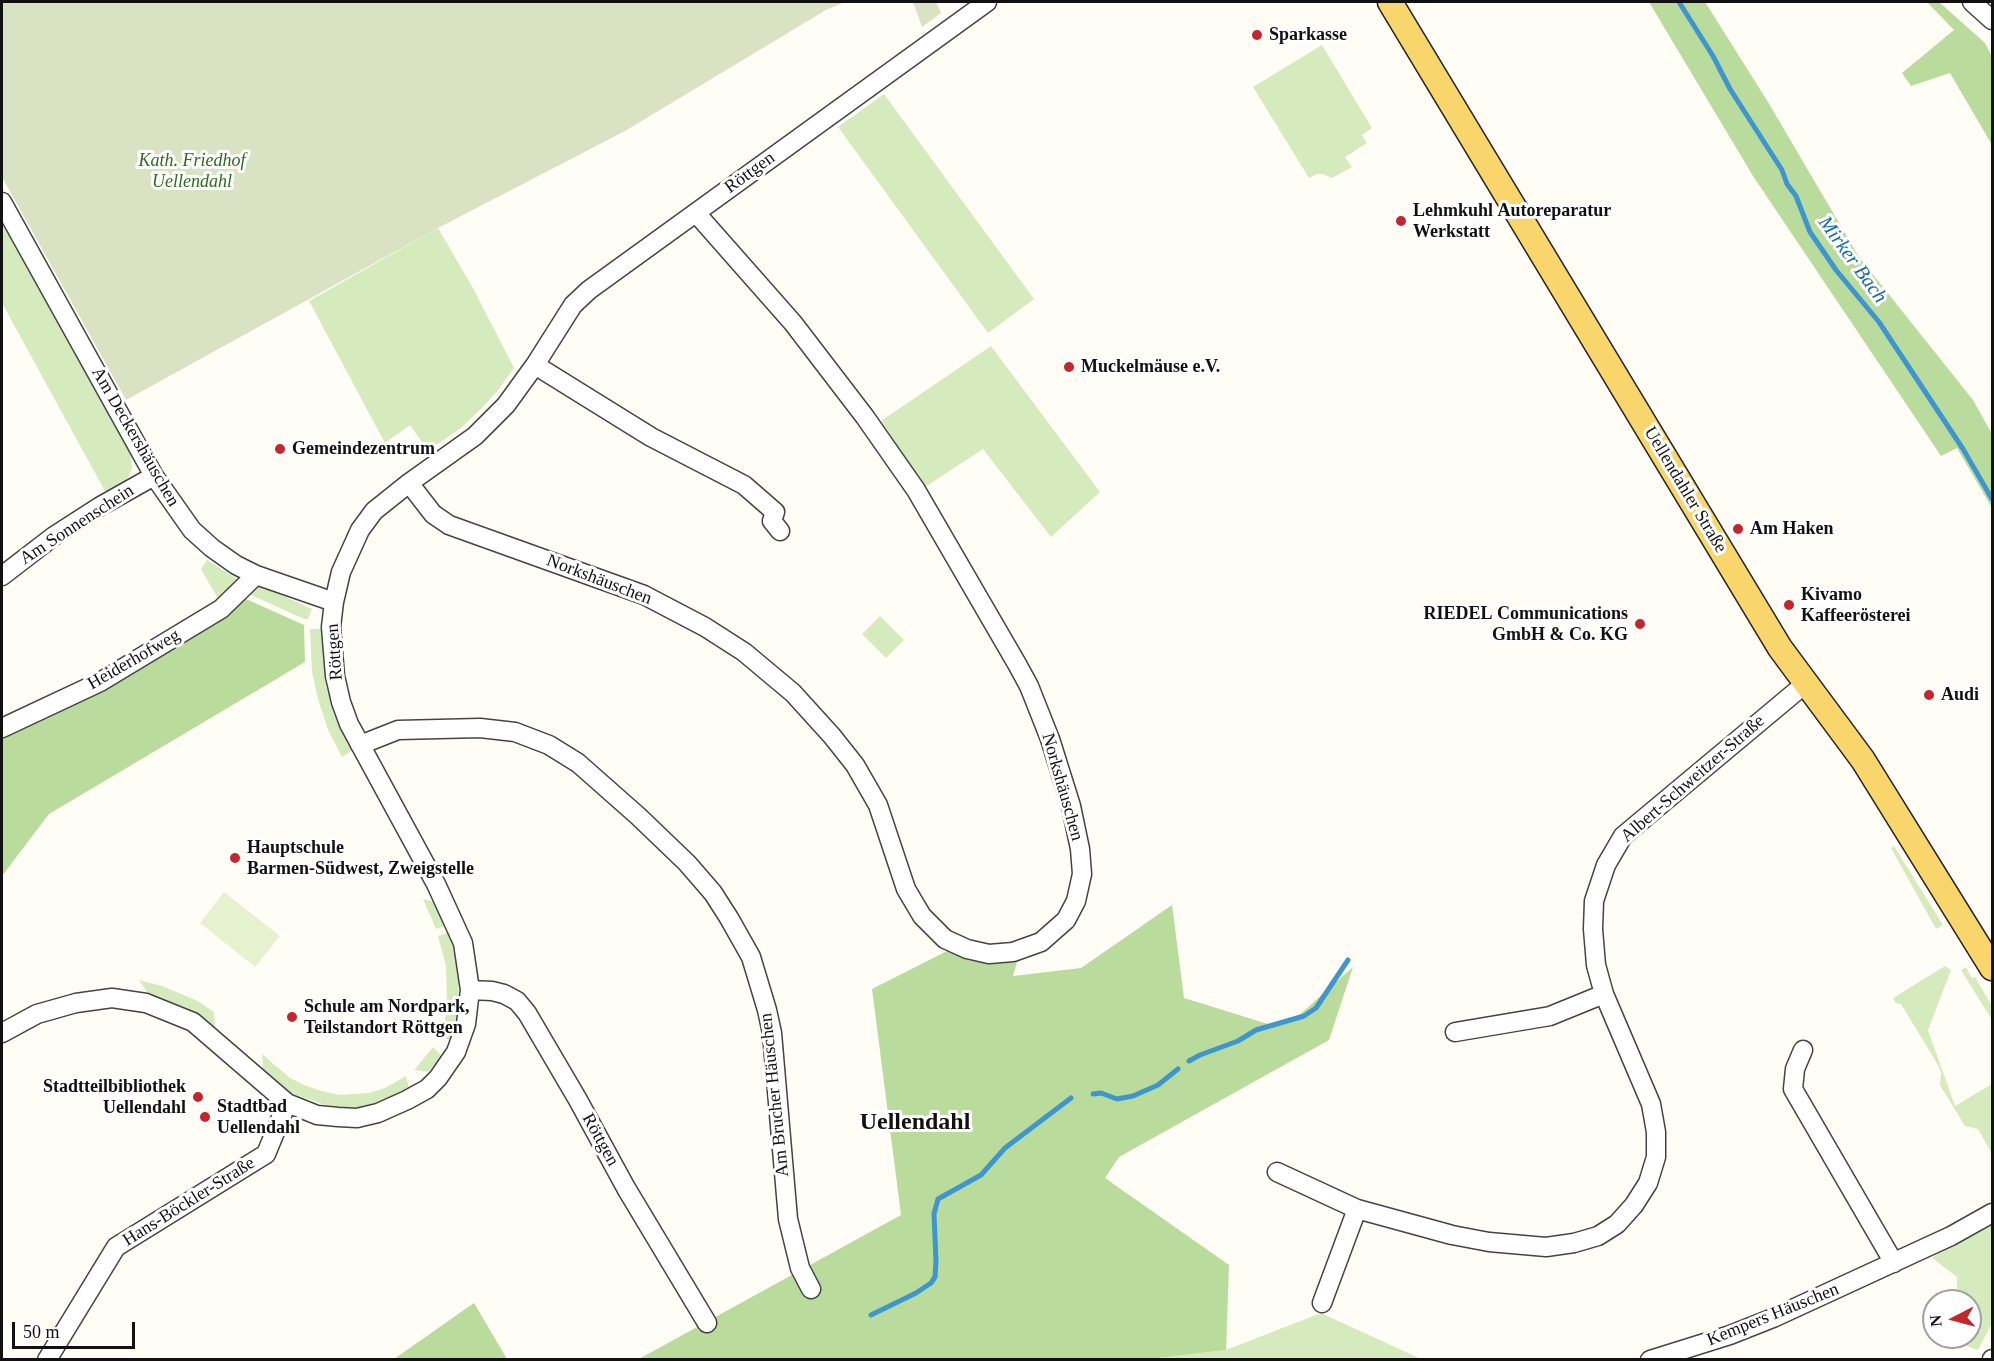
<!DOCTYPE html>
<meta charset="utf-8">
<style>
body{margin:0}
#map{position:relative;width:1994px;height:1361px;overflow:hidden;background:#fffdf5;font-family:"Times New Roman",serif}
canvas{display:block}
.frame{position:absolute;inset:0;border:3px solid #111;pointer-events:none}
.north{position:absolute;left:1922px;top:1289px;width:60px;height:60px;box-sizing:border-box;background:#fff;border:2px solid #a0a0a0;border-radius:50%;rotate:264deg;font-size:16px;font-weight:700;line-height:24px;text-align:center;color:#111}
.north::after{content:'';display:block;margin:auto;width:21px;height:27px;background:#c4262e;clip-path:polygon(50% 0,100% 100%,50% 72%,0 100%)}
.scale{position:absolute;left:12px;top:1322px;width:123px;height:27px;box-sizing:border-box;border:3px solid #111;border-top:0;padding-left:8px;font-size:18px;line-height:21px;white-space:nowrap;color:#111;-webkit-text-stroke:4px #fff;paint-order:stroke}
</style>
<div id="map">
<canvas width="1994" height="1361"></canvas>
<div class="frame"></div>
<div class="north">N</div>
<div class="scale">50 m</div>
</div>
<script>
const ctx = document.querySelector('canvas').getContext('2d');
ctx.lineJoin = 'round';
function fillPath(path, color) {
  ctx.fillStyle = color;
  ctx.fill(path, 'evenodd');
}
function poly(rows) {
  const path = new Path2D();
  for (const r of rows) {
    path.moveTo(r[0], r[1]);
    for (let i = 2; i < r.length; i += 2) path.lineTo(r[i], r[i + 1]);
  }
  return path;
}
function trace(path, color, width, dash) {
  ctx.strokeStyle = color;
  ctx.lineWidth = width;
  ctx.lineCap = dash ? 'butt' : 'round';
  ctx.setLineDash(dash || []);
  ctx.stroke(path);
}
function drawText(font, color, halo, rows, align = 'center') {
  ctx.font = font + ' "Times New Roman",serif';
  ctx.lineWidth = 6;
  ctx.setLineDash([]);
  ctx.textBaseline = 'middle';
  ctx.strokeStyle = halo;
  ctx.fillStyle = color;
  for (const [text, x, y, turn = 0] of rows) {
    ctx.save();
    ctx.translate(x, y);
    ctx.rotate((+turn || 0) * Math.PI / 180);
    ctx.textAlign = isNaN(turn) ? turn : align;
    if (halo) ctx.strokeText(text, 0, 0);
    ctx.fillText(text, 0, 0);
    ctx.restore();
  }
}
fillPath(poly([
 [1322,45,1372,128,1362,135,1367,143,1345,157,1352,167,1332,178,1323,174,1317,174,1309,178,1253,87],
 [884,94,1034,299,988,333,838,127],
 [2,222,131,454,132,468,128,478,123,483,106,493,2,303],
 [438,228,473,288,514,368,499,389,481,409,462,427,428,451,410,425,385,443,309,301],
 [991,346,1100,492,1051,537,983,449,925,487,881,421],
 [207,560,242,582,221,604,201,569],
 [258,584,312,609,308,619,304,619,249,594],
 [880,616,904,640,886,658,862,634],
 [310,629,322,629,326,685,334,714,352,751,342,757,328,730,318,699,312,672],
 [1894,846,1943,925,1936,929,1891,848],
 [423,899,436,902,447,925,436,929],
 [450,932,458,974,459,1000,456,1022,450,1040,439,1037,445,1020,447,1004,446,966,438,936],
 [1945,966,1951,970,1928,1030,1955,1106,1992,1084,1992,1154,1978,1129,1965,1126,1940,1085,1941,1073,1938,1065,1901,1004,1896,1003,1893,998],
 [1966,967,1972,978,1975,977,1992,1006,1992,1020,1961,970],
 [139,980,162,986,198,1001,214,1012,215,1029,183,1007,149,995],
 [433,1047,442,1056,428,1072,414,1070],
 [262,1054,290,1078,304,1085,321,1091,340,1095,369,1093,385,1088,406,1076,409,1088,394,1097,361,1107,343,1108,325,1105,291,1093,278,1084,263,1072],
 [1992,1221,1992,1323,1978,1350,1956,1342,1956,1337,1970,1337,1970,1301,1957,1301,1957,1277,1932,1258,1952,1243],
 [1321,1313,1421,1359,1143,1360,1226,1350]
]), '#d5ebbd');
fillPath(poly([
 [1649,2,1705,2,1768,102,1859,257,1973,400,1992,434,1992,508,1957,448,1941,456,1753,176],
 [1927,2,1939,2,1985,43,1992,57,1992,145,1950,73,1911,86,1902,73,1954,30],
 [246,599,304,625,305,662,49,814,2,876,2,733,95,688],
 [1172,905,1184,998,1268,1024,1297,1017,1353,967,1329,1040,1119,1157,1105,1178,1229,1265,1226,1350,1143,1360,637,1360,901,1215,872,989,947,951,967,960,991,964,1017,962,1013,976,1081,968],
 [474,1303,507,1359,394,1359]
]), '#b9dc9c');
fillPath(poly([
 [2,2,845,2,826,10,625,131,438,228,126,400,2,177],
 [913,2,936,2,941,13,922,27]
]), '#d9e3c4');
fillPath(poly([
 [224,892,280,936,255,967,200,923]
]), '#e6f2cf');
trace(poly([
 [1679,2,1713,56,1730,89,1782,170,1787,184,1796,196,1810,232,1836,270,1879,322,1963,449,1992,499],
 [1189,1061,1200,1055,1238,1041,1256,1030,1304,1016,1316,1008,1348,960],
 [1093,1094,1101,1093,1117,1099,1133,1096,1158,1085,1178,1069],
 [871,1315,916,1293,931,1283,935,1277,936,1261,934,1214,938,1199,981,1175,1005,1148,1071,1098]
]), '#3f96cf', 5);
const minor = poly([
 [1972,2,1992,20],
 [2,202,154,476,192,530,212,548,236,565,256,575,334,602],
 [535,365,651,437,744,485,775,512,772,521,780,531],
 [409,483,433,514,449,525,644,595,705,627,744,652,793,693,832,736,855,765,878,805,906,889,922,916,945,939,967,949,989,954,1013,952,1041,942,1066,920,1076,901,1082,874,1080,849,1071,806,1050,739,1029,686,1017,664,916,490,865,417,793,323,696,213],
 [2,576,54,536,99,507,154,476],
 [2,728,100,682,221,609,256,575],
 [360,745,398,730,480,728,515,732,549,745,578,763,638,816,687,863,713,893,729,918,751,957,767,1010,772,1033,788,1219,800,1268,811,1289],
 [470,990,492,991,504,994,517,1001,527,1013,578,1100,626,1188,707,1323],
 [1455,1032,1550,1016,1604,994],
 [2,1033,37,1014,76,1003,112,998,146,1003,193,1022,287,1103,317,1115,338,1117,357,1118,378,1113,407,1100,427,1089,438,1078,456,1052,466,1024,470,990,463,943,436,884,349,724,341,702,335,676,331,627,334,602,341,572,360,530,374,511,409,483,475,436,506,405,535,365,573,305,589,290,987,2],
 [1803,1050,1795,1069,1793,1089,1894,1263],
 [1277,1172,1357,1209,1452,1235,1489,1242,1546,1247,1574,1243,1598,1236,1617,1224,1634,1205,1648,1183,1656,1157,1656,1132,1651,1104,1604,994,1596,965,1593,929,1594,901,1606,865,1623,836,1805,684],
 [1322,1303,1357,1209],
 [47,1360,116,1247,266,1154,287,1103],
 [1650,1360,1730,1335,1773,1318,1951,1236,1992,1213],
 [1992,1360,1992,1359]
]);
const major = poly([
 [1390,2,1780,648,1863,760,1992,968]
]);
trace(minor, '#444', 21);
trace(major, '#222', 27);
trace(minor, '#fff', 18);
trace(major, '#f9d66b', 24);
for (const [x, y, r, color] of [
 [1257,35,6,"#c4262e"],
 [1401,221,6,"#c4262e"],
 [1069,367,6,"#c4262e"],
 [280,449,6,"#c4262e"],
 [1738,529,6,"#c4262e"],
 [1789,605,6,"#c4262e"],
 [1640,624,6,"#c4262e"],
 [1929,695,6,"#c4262e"],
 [235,858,6,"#c4262e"],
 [292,1017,6,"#c4262e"],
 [198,1097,6,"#c4262e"],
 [205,1117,6,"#c4262e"]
]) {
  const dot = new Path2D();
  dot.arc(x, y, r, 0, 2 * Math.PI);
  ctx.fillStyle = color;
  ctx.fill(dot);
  trace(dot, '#fff', 2);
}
drawText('bold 18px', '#111', '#fff', [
 ["Sparkasse",1269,35],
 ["Lehmkuhl Autoreparatur",1413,211],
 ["Werkstatt",1413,232],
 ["Muckelmäuse e.V.",1081,367],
 ["Gemeindezentrum",292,449],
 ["Am Haken",1750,529],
 ["Kivamo",1801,595],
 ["Kaffeerösterei",1801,616],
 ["RIEDEL Communications",1628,614,"right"],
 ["GmbH & Co. KG",1628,635,"right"],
 ["Audi",1941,695],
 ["Hauptschule",247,848],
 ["Barmen-Südwest, Zweigstelle",247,869],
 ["Schule am Nordpark,",304,1007],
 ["Teilstandort Röttgen",304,1028],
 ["Stadtteilbibliothek",186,1087,"right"],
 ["Uellendahl",186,1108,"right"],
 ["Stadtbad",217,1107],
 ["Uellendahl",217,1128]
], 'left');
drawText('italic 18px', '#2f6b1f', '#fff', [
 ["Kath. Friedhof",192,161],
 ["Uellendahl",192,182]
]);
drawText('18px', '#111', '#fff', [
 ["Röttgen",750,173,-36],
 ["Am Deckershäuschen",135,437,60],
 ["Uellendahler Straße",1685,490,59],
 ["Am Sonnenschein",77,525,-33],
 ["Norkshäuschen",599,580,21],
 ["Röttgen",335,652,-94],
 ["Heiderhofweg",134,660,-30],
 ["Albert-Schweitzer-Straße",1693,779,-41],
 ["Norkshäuschen",1062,787,74],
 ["Am Brucher Häuschen",775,1095,-96],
 ["Röttgen",600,1140,61],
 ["Hans-Böckler-Straße",189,1202,-32],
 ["Kempers Häuschen",1773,1315,-22]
]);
drawText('italic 20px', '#1768a6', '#fff', [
 ["Mirker Bach",1852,260,54]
]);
drawText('bold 24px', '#111', '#fff', [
 ["Uellendahl",915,1123]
]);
</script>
